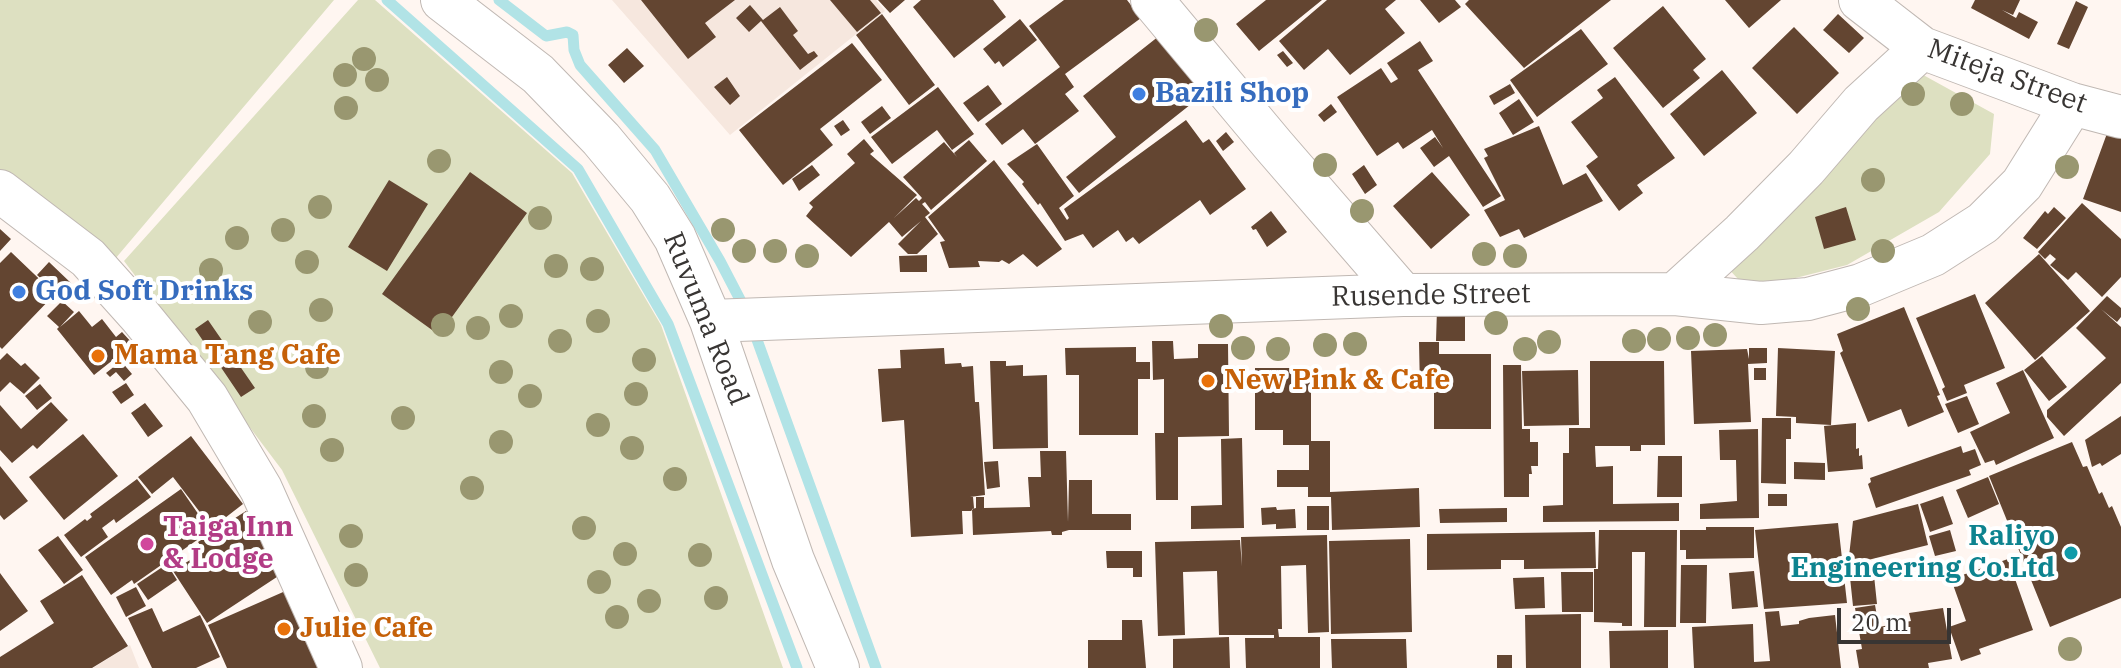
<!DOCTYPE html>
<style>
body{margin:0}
#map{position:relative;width:2121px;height:668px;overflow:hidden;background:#fff6f1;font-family:"IBM Plex Serif",serif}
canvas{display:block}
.scale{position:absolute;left:1837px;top:608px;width:114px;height:36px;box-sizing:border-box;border:4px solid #383533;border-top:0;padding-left:10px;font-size:24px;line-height:28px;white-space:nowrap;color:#383533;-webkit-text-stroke:6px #fff;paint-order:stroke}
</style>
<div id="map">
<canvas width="2121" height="668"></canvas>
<div class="scale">20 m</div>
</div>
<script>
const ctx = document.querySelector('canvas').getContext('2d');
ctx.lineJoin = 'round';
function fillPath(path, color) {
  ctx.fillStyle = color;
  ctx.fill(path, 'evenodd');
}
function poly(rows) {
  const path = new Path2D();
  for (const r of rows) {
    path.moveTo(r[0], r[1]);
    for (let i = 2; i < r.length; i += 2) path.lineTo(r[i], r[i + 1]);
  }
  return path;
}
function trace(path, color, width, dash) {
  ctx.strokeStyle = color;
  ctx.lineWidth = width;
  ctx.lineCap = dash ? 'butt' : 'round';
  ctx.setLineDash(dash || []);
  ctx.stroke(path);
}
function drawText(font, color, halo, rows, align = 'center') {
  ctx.font = font + ' "IBM Plex Serif",serif';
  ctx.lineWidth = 8;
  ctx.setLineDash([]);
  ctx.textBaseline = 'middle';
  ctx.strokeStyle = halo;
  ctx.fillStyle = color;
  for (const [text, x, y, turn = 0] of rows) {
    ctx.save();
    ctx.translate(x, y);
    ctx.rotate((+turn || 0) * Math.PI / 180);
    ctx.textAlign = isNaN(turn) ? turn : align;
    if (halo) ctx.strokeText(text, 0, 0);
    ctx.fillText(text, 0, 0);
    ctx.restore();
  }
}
fillPath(poly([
 [612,0,876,0,885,11,730,135],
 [130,645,139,668,93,668]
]), '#f6e7de');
fillPath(poly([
 [0,0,334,0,115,259,0,170],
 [358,0,375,0,572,173,661,325,783,668,380,668,282,470,124,261],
 [1916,71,1994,114,1990,154,1939,212,1847,265,1748,290,1727,267]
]), '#dde0c1');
trace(poly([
 [387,0,578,169,668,324,797,668],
 [499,0,546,36,567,32,573,35,574,50,580,65,655,150,720,261,746,311],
 [752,326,876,668]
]), '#b1e3e6', 11);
fillPath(poly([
 [641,0,735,0,705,23,716,37,688,59],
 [830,0,870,0,881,13,857,32],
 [878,0,905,0,890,13],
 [921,0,993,0,1006,17,954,58,913,7],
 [1064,0,1127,0,1141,18,1065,74,1074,87,1065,94,1079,111,1035,144,1023,129,1002,145,985,124,1060,67,1029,26],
 [1266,0,1322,0,1259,51,1236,24],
 [1327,0,1396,0,1385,9,1405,33,1350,75,1328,49,1304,70,1279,41],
 [1420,0,1455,0,1461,7,1439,23],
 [1469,0,1611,0,1524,68,1465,4],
 [1725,0,1781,0,1749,28],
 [1975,0,2020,0,2013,15,2002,10,2016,18,2019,12,2038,22,2029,39,1971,8],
 [2076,1,2088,7,2069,49,2057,44],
 [750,5,763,20,780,7,798,31,793,35,808,54,814,51,818,56,800,70,761,21,749,32,736,18],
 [1663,6,1706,59,1693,70,1700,78,1663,108,1613,48],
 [882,14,935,85,909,105,856,35],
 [1838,14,1864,38,1849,53,1823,30],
 [1020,19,1037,40,1003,67,999,61,995,64,983,49],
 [1794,27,1839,73,1797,114,1752,68],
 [1581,29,1608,64,1537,117,1510,80],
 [1159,36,1205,93,1079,193,1066,177,1116,137,1083,96],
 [1420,41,1433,61,1418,70,1501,196,1483,207,1449,156,1434,167,1420,148,1435,137,1443,148,1432,130,1403,149,1398,142,1377,156,1337,97,1381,68,1391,83,1398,79,1387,63],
 [852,43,882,80,820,129,833,145,783,185,739,130],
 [627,48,644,66,624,83,608,65],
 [1283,51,1293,63,1287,67,1277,55],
 [1722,70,1757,113,1704,156,1670,114],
 [727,77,740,96,730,105,714,87],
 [1615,77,1675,158,1637,185,1643,193,1619,211,1586,166,1598,157,1571,122,1603,98,1597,90],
 [1510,84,1515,93,1494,105,1489,96],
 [988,85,1002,104,978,122,963,103],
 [938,87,974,134,952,150,937,130,892,164,871,137],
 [1519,99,1534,122,1513,135,1499,113],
 [1331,104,1337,112,1324,122,1318,115],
 [882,106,891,118,870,134,861,122],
 [843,120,850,130,841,136,834,126],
 [1186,120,1203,143,1209,139,1246,189,1210,215,1200,200,1139,244,1133,237,1126,242,1118,230,1093,248,1083,234,1065,241,1040,203,1038,205,1022,184,1024,182,1007,164,1037,144,1074,196,1059,208,1067,220,1069,218,1064,209],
 [1539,126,1563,185,1586,173,1603,201,1524,238,1519,229,1500,237,1484,210,1505,200,1484,158,1488,156,1484,149],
 [2109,128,2121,132,2121,212,2083,199],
 [1226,132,1234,142,1223,151,1216,141],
 [864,139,874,151,870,154,917,195,894,218,916,198,919,201,922,198,903,177,944,142,957,157,954,153,969,140,987,161,931,210,925,202,922,204,930,213,925,217,938,234,917,254,908,254,898,244,921,221,902,237,889,222,851,257,806,216,813,207,809,203,855,163,847,154],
 [994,160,1062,249,1037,267,1023,254,1009,264,1002,260,999,262,978,261,980,267,949,268,940,242,945,241,928,217],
 [812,165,820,175,799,191,792,179],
 [1364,165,1377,185,1365,194,1352,174],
 [470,172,527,213,439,335,382,294],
 [1432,172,1470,215,1431,249,1393,206],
 [389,180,428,204,387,271,348,247],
 [2082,203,2121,239,2121,277,2102,297,2076,272,2068,280,2050,265,2056,259,2050,254,2045,259,2038,252],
 [1846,207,1856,240,1824,249,1815,217],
 [2054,207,2066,218,2037,249,2023,238,2045,211,2048,214],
 [1271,211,1287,232,1267,247,1256,229,1253,230,1251,227],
 [0,229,11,239,0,251],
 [11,252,55,294,2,349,0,347,0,263],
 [2039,254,2090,311,2035,360,1985,303],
 [927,255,927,272,900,272,899,256],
 [49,262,72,284,60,296,37,275],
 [1975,294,2005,368,1964,385,1967,393,1947,401,1942,389,1945,387,1916,318],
 [2107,296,2121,308,2121,317,2117,322,2101,309,2121,327,2121,383,2064,436,2047,417,2047,410,2106,358,2076,328],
 [62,301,74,312,60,327,79,311,92,327,102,319,116,337,122,332,133,344,94,375,57,329,59,327,47,316],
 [1904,307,1940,395,1937,396,1944,412,1908,427,1901,409,1868,422,1840,353,1843,351,1837,334],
 [1437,309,1465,310,1465,341,1436,341],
 [208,320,255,388,241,397,195,329],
 [1152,341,1173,341,1174,359,1198,358,1198,344,1228,344,1229,436,1178,437,1178,500,1156,500,1155,433,1164,433,1164,379,1153,380],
 [1419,342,1439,342,1439,354,1491,354,1491,429,1434,429,1434,390,1420,390],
 [1136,347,1136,362,1150,362,1150,379,1138,379,1138,435,1079,435,1079,375,1066,375,1065,348],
 [944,348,945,364,961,363,962,367,973,366,975,402,979,402,985,495,970,497,973,497,974,508,971,511,962,511,963,534,911,537,904,420,882,422,878,369,901,368,900,350],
 [1749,348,1767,348,1767,363,1748,364,1751,422,1694,424,1691,351,1747,349,1749,359],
 [1778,348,1835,351,1831,425,1796,423,1796,417,1776,416],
 [7,353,21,366,25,363,40,378,24,394,10,382,0,392,0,360],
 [2042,356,2067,387,2049,401,2024,370],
 [121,361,132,374,124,381,116,372,110,377,106,373],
 [990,361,1006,361,1006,366,1023,365,1023,376,1047,375,1048,448,993,449],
 [1590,361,1664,361,1665,445,1641,445,1641,451,1630,451,1630,446,1595,446,1596,467,1613,466,1613,504,1679,503,1679,521,1543,522,1543,506,1563,505,1563,453,1569,453,1569,428,1590,428],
 [1503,365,1521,365,1522,429,1530,429,1530,442,1538,442,1538,466,1531,466,1532,474,1529,474,1529,497,1504,497],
 [1255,368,1311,368,1311,441,1330,441,1330,492,1419,488,1420,527,1332,530,1331,497,1308,497,1308,487,1277,487,1277,470,1309,470,1309,445,1283,445,1283,430,1255,430],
 [1754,368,1766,368,1766,380,1754,380],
 [1578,370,1579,425,1524,426,1522,371],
 [2023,370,2054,438,1996,465,1994,460,1985,463,1970,432,2010,413,1996,383],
 [126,383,134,395,121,404,112,392],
 [40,384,52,398,37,410,25,396],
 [1967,396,1979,424,1958,433,1945,404],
 [51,402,68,420,37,449,33,445,12,463,0,450,0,405,21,429],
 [145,403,163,426,148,437,131,413],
 [2121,416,2121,454,2102,466,2100,463,2092,467,2085,440],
 [1762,418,1791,418,1791,439,1786,439,1786,484,1761,483],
 [1856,423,1856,449,1859,448,1859,456,1862,455,1863,469,1828,472,1824,426],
 [1758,429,1759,518,1700,519,1700,504,1737,501,1736,460,1720,460,1719,430],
 [83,434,118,476,64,520,29,477],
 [191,436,243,504,212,528,173,477,152,494,138,477],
 [1242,438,1244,528,1191,529,1191,506,1222,505,1221,439],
 [2072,442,2083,467,2087,466,2099,494,2102,492,2109,508,2112,506,2121,527,2121,598,2050,627,1989,476],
 [1961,446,1963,453,1975,449,1981,465,1969,470,1971,475,1876,508,1868,484,1871,482,1870,478],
 [1040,451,1066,451,1068,522,1069,480,1092,480,1092,514,1131,514,1131,530,1069,530,1062,532,1062,535,1052,535,1051,531,973,535,972,509,976,508,976,497,984,497,984,508,1030,507,1028,477,1041,477],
 [1658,456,1682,456,1682,497,1657,497],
 [998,461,1000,487,987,489,984,462],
 [1794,462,1825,463,1825,480,1794,479],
 [0,466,28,501,4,520,0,515],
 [1988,477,1999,504,1968,518,1956,490],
 [137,479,151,497,116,523,114,519,102,528,108,537,81,557,64,535,85,519,87,521,92,517,90,514],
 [181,489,210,531,134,584,132,580,111,595,85,557],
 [1768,494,1787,494,1787,506,1768,506],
 [1943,496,1953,524,1930,532,1920,504],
 [1918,504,1928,545,1848,565,1853,521],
 [1307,506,1329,506,1329,530,1307,530],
 [1276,507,1277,510,1295,509,1296,528,1276,529,1276,524,1262,525,1261,508],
 [1507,508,1507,522,1440,523,1439,509],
 [246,511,286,571,207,623,173,571,204,551,198,542],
 [1838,523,1847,603,1764,609,1755,530],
 [1706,527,1754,527,1754,558,1686,559,1686,550,1680,550,1680,530,1706,530],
 [1599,530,1677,530,1676,627,1644,627,1645,552,1632,552,1632,626,1622,626,1622,623,1594,622,1594,569,1598,569],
 [1950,530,1956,551,1935,556,1929,536],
 [1595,532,1596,568,1524,569,1524,560,1501,560,1501,569,1427,570,1427,534],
 [1327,535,1329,632,1308,633,1306,565,1281,566,1282,629,1278,629,1279,637,1320,637,1320,668,1246,668,1245,638,1274,638,1274,635,1219,635,1217,571,1183,572,1185,635,1158,636,1155,542,1240,540,1242,566,1241,537],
 [58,536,83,570,64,584,38,550],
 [1410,539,1412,632,1331,634,1329,541],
 [1106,551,1142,551,1142,577,1133,577,1133,568,1107,568],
 [2008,559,2033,630,1979,649,1981,654,1961,661,1949,627,1966,621,1951,579],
 [167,564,177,580,148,600,137,584],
 [1681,565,1707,565,1706,623,1680,623],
 [1873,566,1877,604,1853,606,1849,568],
 [1754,571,1758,607,1732,609,1729,573],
 [1561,572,1593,572,1593,612,1562,612],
 [0,573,28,611,0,631],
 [82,575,128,646,92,668,0,668,0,657,54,623,40,601],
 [1544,577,1545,608,1515,609,1513,578],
 [136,587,146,606,126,617,116,597],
 [290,589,325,668,227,668,208,625],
 [1875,605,1879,627,1911,621,1909,613,1943,608,1952,659,1928,663,1929,668,1859,668,1856,650,1862,649,1855,608],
 [152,608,163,632,200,615,220,657,196,668,152,668,128,618],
 [1779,611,1781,626,1799,624,1799,621,1809,618,1835,615,1841,668,1694,668,1692,627,1753,624,1754,662,1770,661,1765,612],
 [1581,614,1581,668,1526,668,1525,615],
 [1122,620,1142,620,1146,668,1088,668,1088,640,1122,640],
 [1668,630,1668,668,1610,668,1609,631],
 [1229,637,1230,668,1173,668,1173,639],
 [1331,639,1406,639,1407,668,1332,668],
 [1497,655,1512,655,1512,668,1497,668]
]), '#634531');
const street = poly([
 [442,0,538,74,601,139,650,198,675,238,711,321,793,560,838,668],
 [1152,0,1274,146,1403,295],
 [1860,0,1922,48,2072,104,2121,117],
 [0,191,88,258,140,316,207,398,261,489,341,668],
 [1675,294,1742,233,1806,168,1861,104,1922,48],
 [711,321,1403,295,1675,294,1761,303,1808,299,1861,285,1933,255,1983,223,2022,184,2072,104]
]);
trace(street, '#c0b8b3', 44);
trace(street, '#fff', 42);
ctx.fillStyle = '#999770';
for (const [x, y] of [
 [1206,30],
 [364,59],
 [345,75],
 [377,80],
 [1913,94],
 [1962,104],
 [346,108],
 [439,161],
 [1325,165],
 [2067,167],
 [1873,180],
 [320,207],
 [1362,211],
 [540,218],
 [283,230],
 [723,230],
 [237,238],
 [744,251],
 [775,251],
 [1883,251],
 [1484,254],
 [807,256],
 [1515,256],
 [307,262],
 [556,266],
 [592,269],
 [211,270],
 [1858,309],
 [321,310],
 [511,316],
 [598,321],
 [260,322],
 [1496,323],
 [443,325],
 [1221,326],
 [478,328],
 [1715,335],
 [1688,338],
 [1659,339],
 [560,341],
 [1634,341],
 [1549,342],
 [1355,344],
 [1325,345],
 [1243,348],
 [1278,349],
 [1525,349],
 [644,360],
 [317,367],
 [501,372],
 [636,394],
 [530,396],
 [314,416],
 [403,418],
 [598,425],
 [501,442],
 [632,448],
 [332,450],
 [675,479],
 [472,488],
 [584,528],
 [351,536],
 [625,554],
 [700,555],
 [356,575],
 [599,582],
 [716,598],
 [649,601],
 [617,617],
 [2070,649]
]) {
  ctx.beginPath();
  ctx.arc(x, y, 12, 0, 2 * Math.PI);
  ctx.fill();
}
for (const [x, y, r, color] of [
 [1139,94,8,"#3f7fe0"],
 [19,292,8,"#3f7fe0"],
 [98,356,8,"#e8710a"],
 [1208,381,8,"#e8710a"],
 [147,544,8,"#d1479c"],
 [2071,553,8,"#0f9aa8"],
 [284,629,8,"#e8710a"]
]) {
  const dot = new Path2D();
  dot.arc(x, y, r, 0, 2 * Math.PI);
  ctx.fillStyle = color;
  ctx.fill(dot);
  trace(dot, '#fff', 3);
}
drawText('28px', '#383533', '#fff', [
 ["Miteja Street",2007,77,20],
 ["Rusende Street",1431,296,-1],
 ["Ruvuma Road",705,319,68]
]);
drawText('bold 28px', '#366cbe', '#fff', [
 ["Bazili Shop",1155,94],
 ["God Soft Drinks",35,292]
], 'left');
drawText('bold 28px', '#c56008', '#fff', [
 ["Mama Tang Cafe",114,356],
 ["New Pink & Cafe",1224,381],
 ["Julie Cafe",300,629]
], 'left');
drawText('bold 28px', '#b23c85', '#fff', [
 ["Taiga Inn",163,528],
 ["& Lodge",163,560]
], 'left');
drawText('bold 28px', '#0d838f', '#fff', [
 ["Raliyo",2055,537],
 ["Engineering Co.Ltd",2055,569]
], 'right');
</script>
